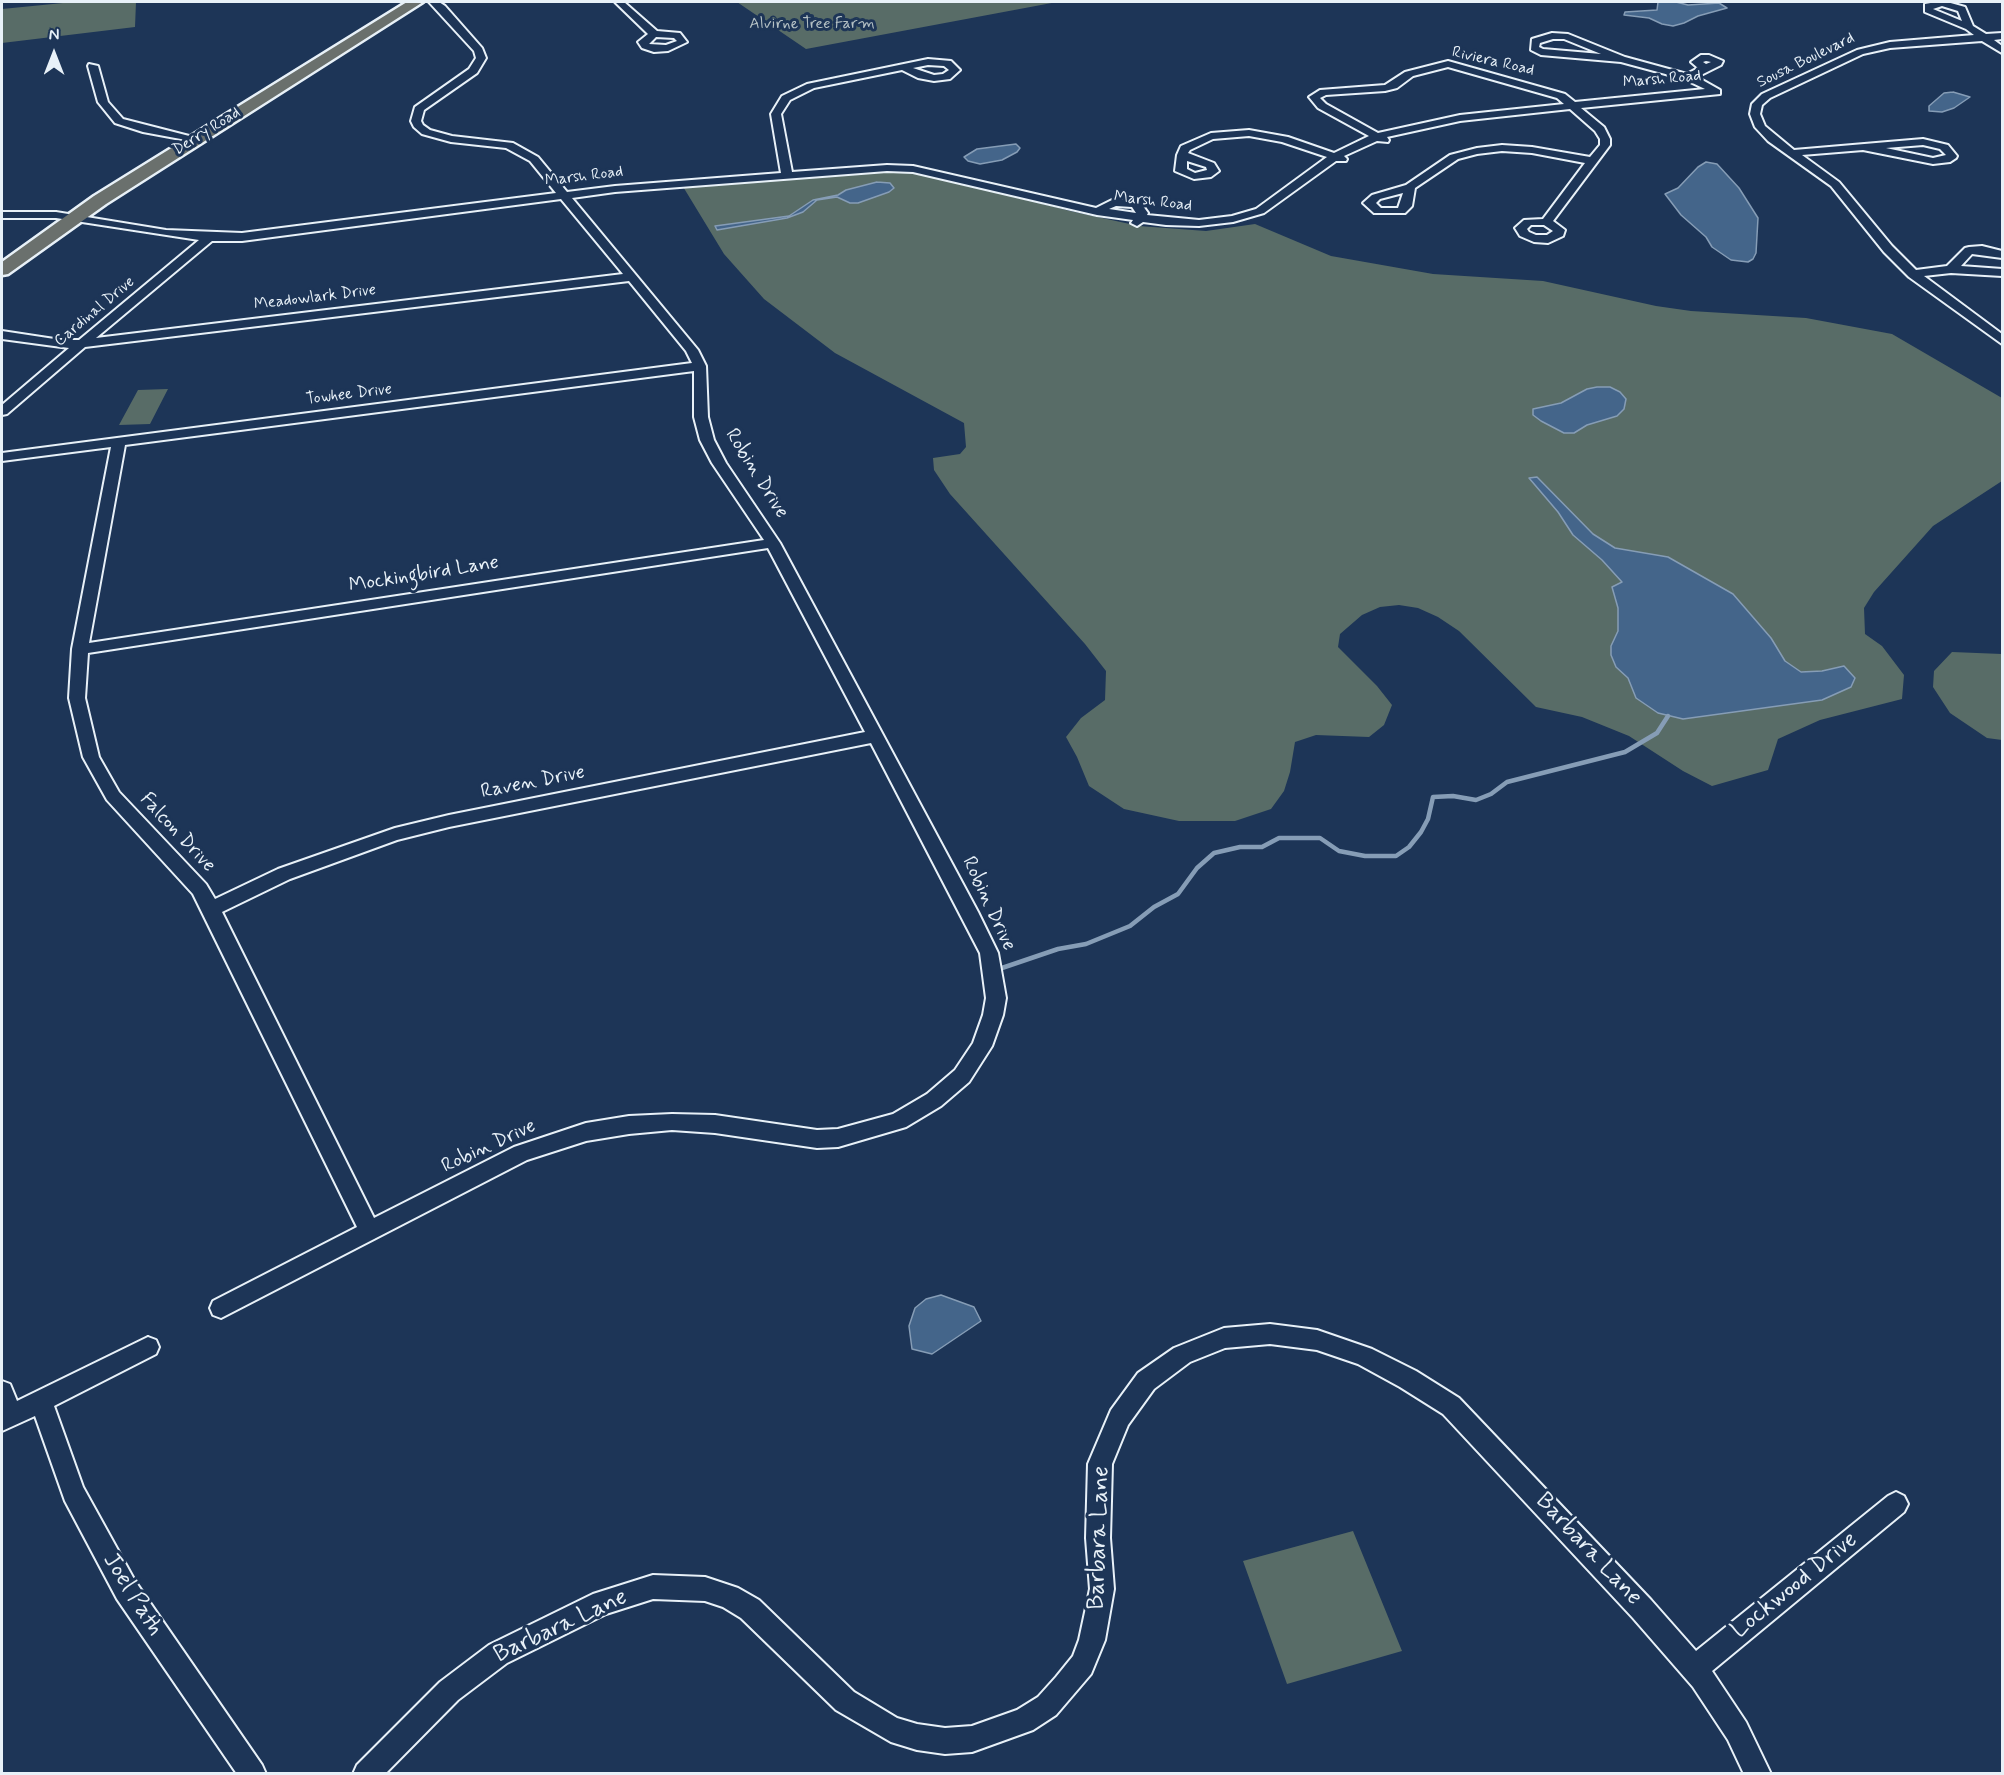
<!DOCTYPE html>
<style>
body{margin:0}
#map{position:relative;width:2004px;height:1775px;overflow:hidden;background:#1d3557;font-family:Mynerve,sans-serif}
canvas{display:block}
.frame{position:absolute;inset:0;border:3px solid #e8f1f8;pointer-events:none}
.north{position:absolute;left:24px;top:24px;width:60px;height:60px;-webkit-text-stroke:4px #1d3557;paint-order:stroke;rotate:0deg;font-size:16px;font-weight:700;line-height:24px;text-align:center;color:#e8f1f8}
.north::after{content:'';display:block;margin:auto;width:21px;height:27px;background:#e8f1f8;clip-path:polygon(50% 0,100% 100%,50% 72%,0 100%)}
</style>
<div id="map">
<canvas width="2004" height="1775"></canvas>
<div class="frame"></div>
<div class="north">N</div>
</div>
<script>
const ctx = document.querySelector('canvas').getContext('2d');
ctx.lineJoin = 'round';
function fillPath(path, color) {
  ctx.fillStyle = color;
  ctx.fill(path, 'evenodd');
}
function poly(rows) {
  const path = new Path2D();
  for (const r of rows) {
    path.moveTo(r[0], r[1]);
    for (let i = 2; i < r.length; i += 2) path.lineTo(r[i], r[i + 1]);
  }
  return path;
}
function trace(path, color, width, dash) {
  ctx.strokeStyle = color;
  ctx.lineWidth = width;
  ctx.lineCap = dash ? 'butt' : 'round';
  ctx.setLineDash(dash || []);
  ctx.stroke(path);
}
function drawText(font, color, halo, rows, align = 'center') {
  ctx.font = font + ' Mynerve,sans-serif';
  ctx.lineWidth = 6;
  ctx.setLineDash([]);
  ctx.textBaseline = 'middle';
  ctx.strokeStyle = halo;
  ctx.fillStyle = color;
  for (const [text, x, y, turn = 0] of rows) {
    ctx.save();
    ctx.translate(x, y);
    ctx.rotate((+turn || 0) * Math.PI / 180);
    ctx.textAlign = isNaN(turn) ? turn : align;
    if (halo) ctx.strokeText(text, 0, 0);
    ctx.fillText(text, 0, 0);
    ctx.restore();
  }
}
fillPath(poly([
 [73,2,136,2,135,27,2,43,2,9],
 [737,2,1057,2,806,49],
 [894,170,948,179,1070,211,1139,226,1206,231,1255,224,1331,256,1433,274,1543,281,1656,306,1691,311,1806,318,1892,334,2002,398,2002,481,1933,526,1874,592,1864,608,1865,634,1882,646,1904,675,1902,699,1820,720,1778,739,1768,770,1712,786,1683,771,1629,736,1582,717,1536,707,1459,631,1438,617,1418,608,1399,605,1380,607,1362,615,1340,634,1338,647,1377,686,1392,705,1384,725,1369,737,1316,735,1295,742,1290,772,1284,791,1271,809,1235,821,1179,821,1124,809,1089,786,1077,757,1066,737,1081,718,1105,700,1106,671,1085,644,950,494,934,470,933,458,960,454,966,447,964,423,835,353,764,299,724,254,682,185],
 [168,389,150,424,119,425,138,390],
 [1952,652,2002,654,2002,740,1987,738,1950,713,1933,687,1934,671],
 [1353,1531,1402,1651,1287,1684,1243,1561]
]), '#586c67');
const water = poly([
 [1658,2,1676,2,1688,5,1719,3,1727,8,1698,16,1684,23,1673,26,1662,24,1649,18,1624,15,1625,12,1657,10,1658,2],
 [1953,92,1970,97,1954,108,1942,112,1929,111,1929,106,1944,93,1953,92],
 [1016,144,1020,148,1017,152,1002,160,980,164,968,161,964,157,977,149,1016,144],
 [1706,162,1717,164,1739,188,1758,218,1756,253,1753,259,1748,262,1731,260,1712,247,1706,237,1681,215,1665,194,1678,188,1698,167,1706,162],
 [877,182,890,183,894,188,889,192,858,203,850,203,837,197,817,200,803,212,787,218,717,230,715,226,789,216,813,200,838,195,846,190,877,182],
 [1597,387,1610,387,1620,392,1626,399,1624,409,1617,416,1587,425,1574,433,1564,433,1541,421,1533,415,1533,409,1561,403,1587,389,1597,387],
 [1537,477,1593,534,1615,548,1668,557,1733,594,1771,638,1785,661,1801,672,1822,671,1844,666,1855,678,1851,687,1822,700,1683,719,1658,713,1636,698,1628,678,1616,667,1611,655,1611,646,1618,631,1618,608,1612,587,1622,582,1602,560,1573,535,1558,512,1529,478,1537,477],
 [941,1295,974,1307,981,1321,932,1354,912,1349,909,1326,915,1308,926,1299,941,1295]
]);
fillPath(water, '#44658a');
trace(water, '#869db6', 1.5);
trace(poly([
 [999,969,1058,949,1086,944,1130,926,1154,907,1178,894,1197,868,1214,853,1240,847,1262,847,1279,838,1320,838,1339,851,1365,856,1396,856,1409,847,1421,832,1428,819,1433,797,1453,796,1476,800,1491,794,1507,782,1625,752,1657,733,1668,716]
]), '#869db6', 4.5);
const minor = poly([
 [429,2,439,2,445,6,482,48,486,58,477,73,424,110,421,121,423,125,430,130,452,136,513,143,538,157,567,192,615,186,781,173,771,114,782,96,807,84,928,59,951,61,960,70,950,79,934,81,918,78,902,70,814,88,790,100,781,114,792,172,887,165,913,166,1096,208,1114,199,1136,201,1140,202,1148,213,1147,215,1199,220,1232,216,1256,209,1327,157,1282,142,1249,136,1213,139,1190,150,1188,153,1214,163,1219,171,1211,177,1194,179,1175,171,1177,155,1181,146,1211,133,1249,130,1288,137,1334,153,1369,136,1318,108,1309,97,1320,90,1385,85,1405,72,1448,61,1565,94,1575,102,1705,89,1684,79,1621,62,1541,55,1531,50,1532,39,1552,33,1568,34,1625,57,1687,74,1698,68,1691,62,1701,55,1709,55,1723,61,1721,65,1697,77,1720,90,1720,94,1581,108,1604,127,1610,139,1610,145,1553,221,1565,230,1563,236,1548,243,1534,242,1520,236,1515,228,1524,220,1543,219,1585,163,1532,153,1502,151,1477,154,1458,159,1415,188,1412,206,1405,213,1374,213,1363,203,1372,195,1406,185,1450,155,1477,148,1502,145,1532,147,1590,157,1600,145,1600,139,1595,131,1570,109,1460,121,1387,137,1389,140,1388,142,1377,141,1344,156,1347,159,1346,161,1336,161,1264,213,1233,222,1199,226,1166,225,1143,222,1137,226,1131,223,1133,220,1097,215,913,172,887,171,615,192,572,198,698,350,706,366,708,417,714,440,726,463,780,543,978,912,998,953,1006,998,1003,1015,992,1046,969,1082,941,1106,906,1127,838,1147,817,1148,715,1133,672,1130,629,1134,586,1141,527,1160,221,1318,213,1315,210,1308,213,1301,357,1227,193,894,107,800,83,757,69,698,72,649,111,447,2,461,2,453,692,363,686,351,629,281,85,347,7,414,2,415,2,405,69,348,2,339,2,331,61,340,79,340,199,240,56,218,2,218,2,212,56,212,166,230,242,233,556,193,530,161,506,148,451,142,422,134,414,127,411,121,415,107,469,69,476,58,474,51,429,2],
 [1553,39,1564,39,1601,54,1543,49,1539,47,1540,43,1553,39],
 [1706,61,1711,62,1706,64,1703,62,1706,61],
 [928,65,944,66,949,70,943,74,934,75,913,68,928,65],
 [1448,67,1557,98,1564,104,1460,115,1378,133,1326,104,1320,98,1326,95,1385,91,1397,88,1413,76,1448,67],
 [1187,161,1206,167,1207,170,1195,173,1187,169,1187,161],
 [1403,193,1398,208,1381,208,1376,203,1380,199,1403,193],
 [561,199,623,274,96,338,212,241,242,241,561,199],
 [1116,206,1132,207,1136,213,1109,209,1116,206],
 [1531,225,1544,225,1553,231,1547,235,1536,235,1529,232,1527,229,1531,225],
 [694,371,694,417,700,440,712,463,764,540,89,643,125,445,694,371],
 [768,548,865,732,449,815,395,828,278,869,215,899,206,884,119,792,99,757,85,698,88,653,768,548],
 [871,743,980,953,986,998,983,1015,973,1043,955,1070,927,1094,893,1114,838,1129,817,1130,715,1115,672,1114,629,1116,586,1123,514,1147,374,1218,222,912,290,879,397,840,449,827,871,743],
 [615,2,624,2,657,31,680,33,687,42,668,51,654,52,642,48,638,42,648,34,615,2],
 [656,37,674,38,677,41,666,45,649,44,656,37],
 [1936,2,1947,2,1965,7,1973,26,1986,34,2002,33,2002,39,1994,40,2002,46,2002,53,1982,41,1890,48,1863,54,1770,98,1762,105,1760,114,1765,126,1794,150,1923,139,1948,145,1957,156,1956,158,1950,162,1933,164,1863,150,1802,155,1839,182,1892,246,1916,270,1947,266,1965,248,1969,247,1982,246,2002,251,2002,258,1972,254,1961,266,2002,269,2002,276,1951,273,1924,276,2002,334,2002,344,1909,277,1884,252,1831,186,1768,141,1755,127,1750,114,1752,104,1762,94,1857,50,1890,42,1974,35,1966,29,1925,12,1925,4,1936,2],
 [1942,6,1958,11,1962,21,1933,9,1942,6],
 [1923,145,1940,149,1946,155,1933,158,1886,148,1923,145],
 [89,64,98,66,108,102,123,119,197,138,197,142,143,132,115,123,98,102,88,66,89,64],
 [1270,1324,1317,1330,1372,1349,1416,1371,1459,1398,1651,1600,1696,1651,1888,1496,1896,1492,1904,1496,1908,1504,1904,1512,1712,1671,1746,1722,1771,1774,1744,1774,1728,1740,1693,1687,1633,1618,1443,1414,1400,1387,1358,1364,1317,1350,1270,1344,1225,1348,1190,1362,1154,1389,1128,1425,1112,1464,1110,1538,1114,1589,1105,1640,1091,1674,1056,1715,1033,1730,972,1752,945,1754,917,1750,891,1742,836,1710,741,1618,723,1607,705,1601,653,1599,606,1614,507,1663,458,1700,385,1774,353,1774,357,1765,440,1682,489,1645,593,1594,653,1575,705,1577,738,1588,759,1600,854,1692,897,1718,917,1724,945,1728,972,1726,1017,1710,1038,1697,1056,1677,1073,1656,1079,1640,1090,1589,1086,1538,1088,1464,1111,1410,1138,1373,1174,1348,1224,1328,1270,1324],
 [148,1337,156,1340,159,1347,156,1354,54,1406,83,1487,135,1581,262,1765,266,1774,237,1774,117,1599,65,1501,35,1416,2,1431,2,1381,10,1384,17,1401,148,1337]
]);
const primary = poly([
 [407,2,423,2,106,204,8,274,2,275,2,262,94,196,407,2]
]);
trace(minor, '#e8f1f8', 4);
trace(primary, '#e8f1f8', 5);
fillPath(minor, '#1d3557');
fillPath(primary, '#6a706d');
drawText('16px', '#b6c2c5', '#1d3557', [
 ["Alvirne Tree Farm",812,25]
]);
drawText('16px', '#e8f1f8', '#1d3557', [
 ["Sousa Boulevard",1806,61,-26],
 ["Riviera Road",1493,62,13],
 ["Marsh Road",1662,80,-5],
 ["Derry Road",207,132,-32],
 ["Marsh Road",584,177,-7],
 ["Marsh Road",1153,202,7],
 ["Meadowlark Drive",315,298,-7],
 ["Cardinal Drive",95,312,-40],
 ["Towhee Drive",349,395,-7]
]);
drawText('20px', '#e8f1f8', '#1d3557', [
 ["Robin Drive",756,474,58],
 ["Mockingbird Lane",424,575,-9],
 ["Raven Drive",533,783,-11],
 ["Falcon Drive",177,833,47],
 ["Robin Drive",988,904,65],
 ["Robin Drive",489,1147,-25]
]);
drawText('24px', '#e8f1f8', '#1d3557', [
 ["Barbara Lane",1100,1538,-88],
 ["Barbara Lane",1588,1550,47],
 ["Lockwood Drive",1795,1586,-39],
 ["Joel Path",132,1595,58],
 ["Barbara Lane",561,1627,-25]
]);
</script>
